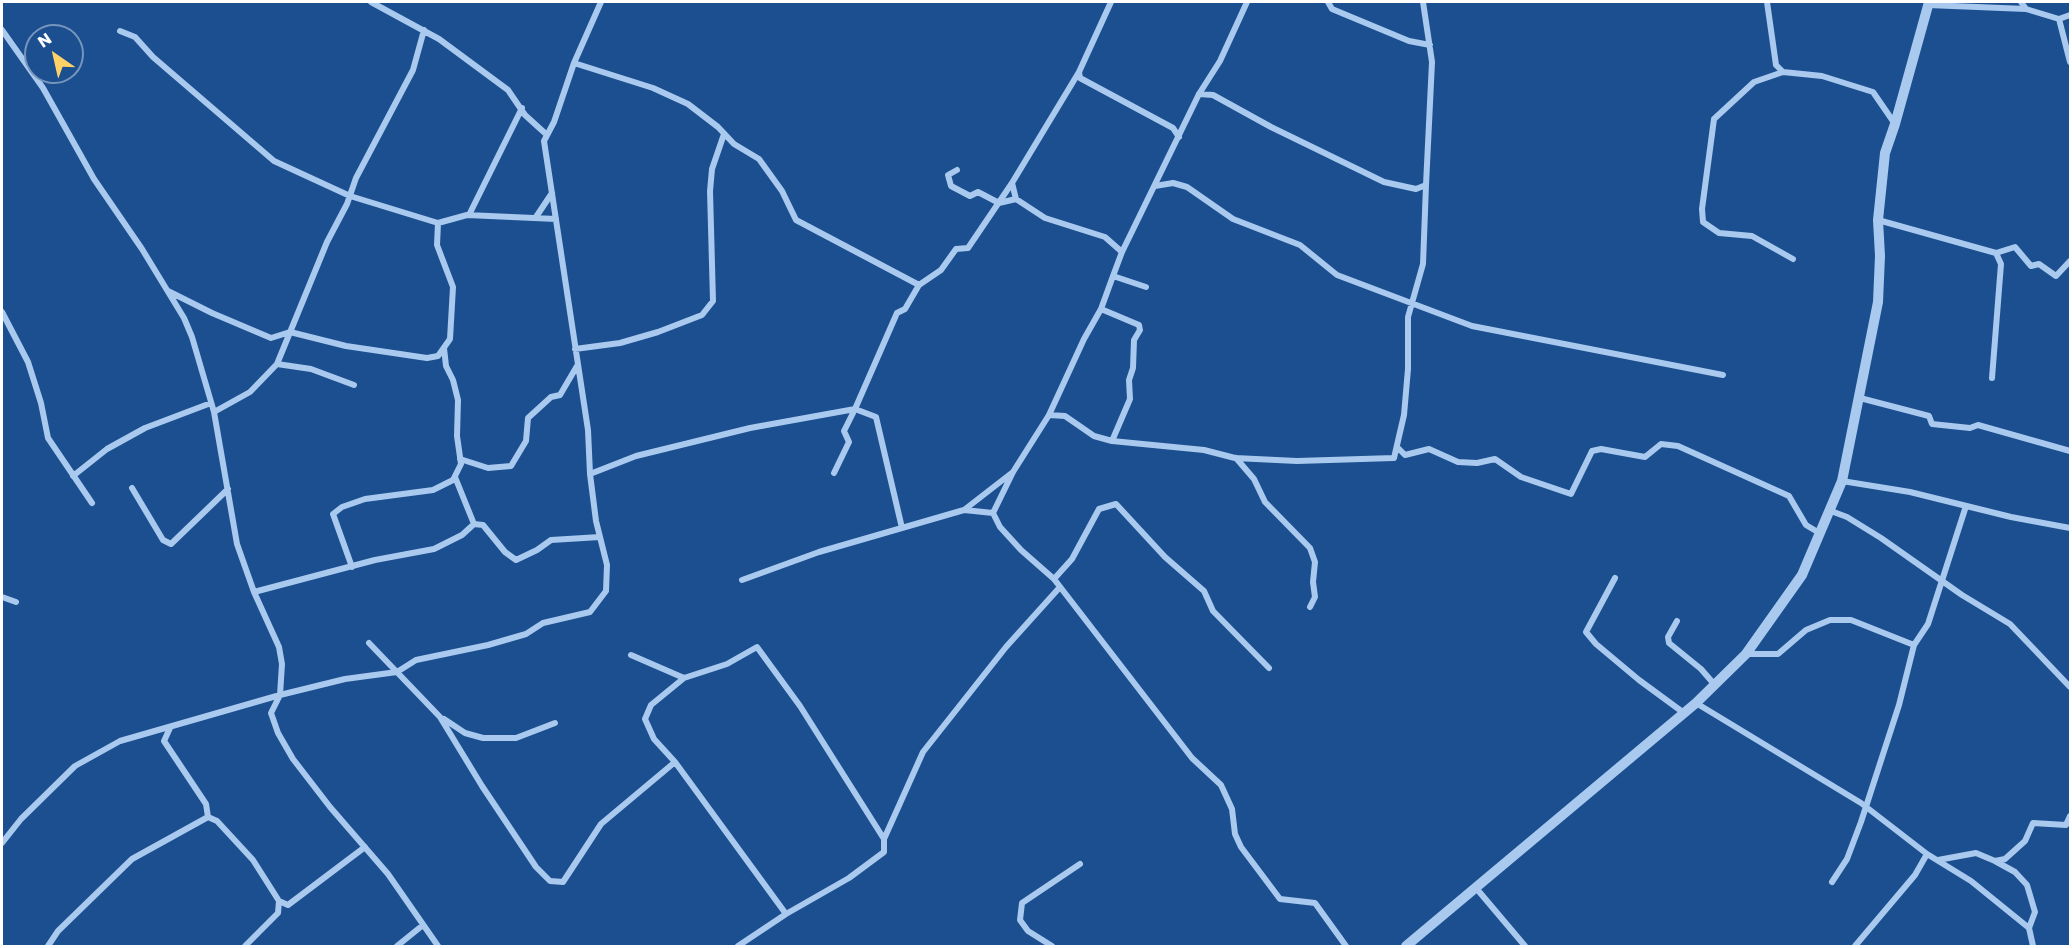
<!DOCTYPE html>
<style>
body{margin:0}
#map{position:relative;width:2072px;height:948px;overflow:hidden;background:#1b4f8f;font-family:Poppins,sans-serif}
canvas{display:block}
.frame{position:absolute;inset:0;border:3px solid #fff;pointer-events:none}
.north{position:absolute;left:24px;top:24px;width:60px;height:60px;box-sizing:border-box;background:#1b4f8f;border:2px solid #7695bc;border-radius:50%;rotate:326deg;font-size:16px;font-weight:700;line-height:24px;text-align:center;color:#fff}
.north::after{content:'';display:block;margin:auto;width:21px;height:27px;background:#ffd166;clip-path:polygon(50% 0,100% 100%,50% 72%,0 100%)}
</style>
<div id="map">
<canvas width="2072" height="948"></canvas>
<div class="frame"></div>
<div class="north">N</div>
</div>
<script>
const ctx = document.querySelector('canvas').getContext('2d');
ctx.lineJoin = 'round';
function poly(rows) {
  const path = new Path2D();
  for (const r of rows) {
    path.moveTo(r[0], r[1]);
    for (let i = 2; i < r.length; i += 2) path.lineTo(r[i], r[i + 1]);
  }
  return path;
}
function trace(path, color, width, dash) {
  ctx.strokeStyle = color;
  ctx.lineWidth = width;
  ctx.lineCap = dash ? 'butt' : 'round';
  ctx.setLineDash(dash || []);
  ctx.stroke(path);
}
trace(poly([
 [371,2,439,39,508,90,525,115,547,135],
 [1111,2,1079,72,1080,78,1173,128,1179,137],
 [1328,2,1332,9,1409,41,1430,45],
 [1767,2,1776,65,1783,72],
 [2021,2,2026,9,2059,19,2070,62],
 [1928,5,2026,9],
 [2059,19,2070,15],
 [2,30,43,88,94,179,142,249,184,318,192,337,214,412,237,544,254,592,279,647,282,664,280,695,271,713,278,733,293,759,330,807,388,874,438,946],
 [120,31,135,37,153,57,274,161,350,196,438,223,467,215,556,219],
 [574,63,653,88,688,104,718,127,734,144,759,159,782,191,796,220,919,285],
 [1079,72,1012,183,1016,199,1045,218,1105,237,1122,252],
 [1199,94,1213,95,1271,127,1384,182,1416,189,1426,185,1432,62,1423,2],
 [957,170,948,175,951,186,970,196,978,192,999,203,1016,199],
 [1155,186,1173,183,1187,187,1233,219,1300,245,1337,275,1472,326,1723,375],
 [469,215,522,108],
 [536,217,552,193],
 [1878,220,1996,253,2015,247,2031,266,2039,264,2056,276,2070,261],
 [1793,259,1752,236,1719,233,1703,222,1702,209,1714,119,1754,82,1783,72,1822,76,1873,92,1895,124],
 [1146,287,1113,276,1122,252,1199,94,1220,61,1247,2],
 [168,291,212,313,271,338,290,332,346,346,427,358,438,356,450,339,453,287,437,245,438,223],
 [1101,309,1139,325,1140,330,1134,340,1133,368,1129,380,1130,399,1112,441],
 [2,312,28,362,41,403,48,438,92,503],
 [575,349,620,343,658,332,702,315,713,301,710,191,712,169,724,134],
 [277,364,311,369,354,385],
 [1992,378,2001,264,1996,253],
 [1860,398,1929,416,1932,424,1970,428,1978,425,2070,451],
 [214,412,250,392,277,364,327,242,347,204,356,178,413,70,424,30],
 [1049,415,1065,416,1094,436,1112,441,1204,450,1235,458,1297,461,1394,458,1404,415,1408,369,1408,317,1423,264,1426,185],
 [1398,448,1405,455,1429,449,1458,462,1477,463,1495,459,1521,477,1571,494,1592,451,1601,449,1645,457,1661,444,1678,446,1789,496,1806,525,1821,534],
 [1236,458,1254,479,1265,502,1310,548,1315,562,1313,582,1315,597,1310,607],
 [460,459,488,468,511,466,526,441,528,418,551,397,560,395,577,366],
 [1013,472,993,513,1000,527,1021,550,1054,579,1192,758,1221,785,1232,809,1235,834,1241,847,1280,899,1315,903,1346,946],
 [834,473,849,442,844,431,855,409,876,417,902,528],
 [590,474,588,430,544,141,554,122,574,63,601,2],
 [73,476,107,449,145,428,211,403],
 [455,477,474,524],
 [1842,481,1910,492,2011,517,2070,528],
 [132,488,163,540,171,544,228,489],
 [964,510,993,513],
 [1831,511,1847,517,1881,538,1962,595,2010,624,2070,687],
 [352,567,333,514,342,507,365,499,433,490,453,480,461,464,457,436,458,400,453,380,446,366,444,348],
 [1615,578,1586,632,1596,644,1639,680,1684,713],
 [1054,579,1072,559,1099,509,1116,504,1165,557,1204,591,1213,611,1269,668],
 [742,580,819,552,964,510,1013,472,1049,415,1084,339,1101,309,1113,276],
 [254,592,375,560,434,549,462,535,474,524,483,525,505,552,516,560,537,550,551,540,600,537],
 [2,597,16,602],
 [1677,621,1668,637,1669,643,1701,669,1714,684],
 [369,643,440,717,482,786,536,867,550,881,563,882,601,824,675,762,786,914],
 [1746,654,1778,654,1806,630,1830,620,1851,620,1914,645],
 [631,655,684,678,727,664,757,647,800,706,884,839,884,852,849,878,786,914,738,946],
 [1696,703,1861,803,1927,854,1971,881,2029,928,2033,946],
 [444,719,465,733,483,738,516,738,555,723],
 [170,728,164,741,206,804,208,817,217,821,253,860,279,901,278,913,245,946],
 [675,762,654,739,645,719,651,705,684,678],
 [884,839,923,752,1006,647,1060,587],
 [2,843,21,819,75,766,120,741,280,695,345,679,397,672,416,660,488,645,526,634,543,623,590,612,606,591,607,565,596,521,590,474,636,456,750,428,855,409,897,313,905,309,919,285,941,270,956,249,968,248,1012,183],
 [1938,860,1976,853,1995,861,2005,859,2025,841,2033,823,2066,825,2070,816],
 [1995,861,2015,872,2027,885,2035,912,2029,928],
 [1832,882,1847,859,1861,822,1899,705,1914,645,1928,624,1966,506],
 [1476,888,1525,946],
 [279,901,288,905,365,847],
 [48,946,58,931,132,859,208,817],
 [397,946,423,925],
 [1052,946,1028,931,1020,920,1022,903,1080,864],
 [1855,946,1915,875,1927,854]
]), '#a9c9ee', 6);
trace(poly([
 [1406,946,1696,703,1746,654,1802,575,1842,481,1878,302,1880,256,1878,220,1885,153,1895,124,1929,2]
]), '#a9c9ee', 10);
</script>
